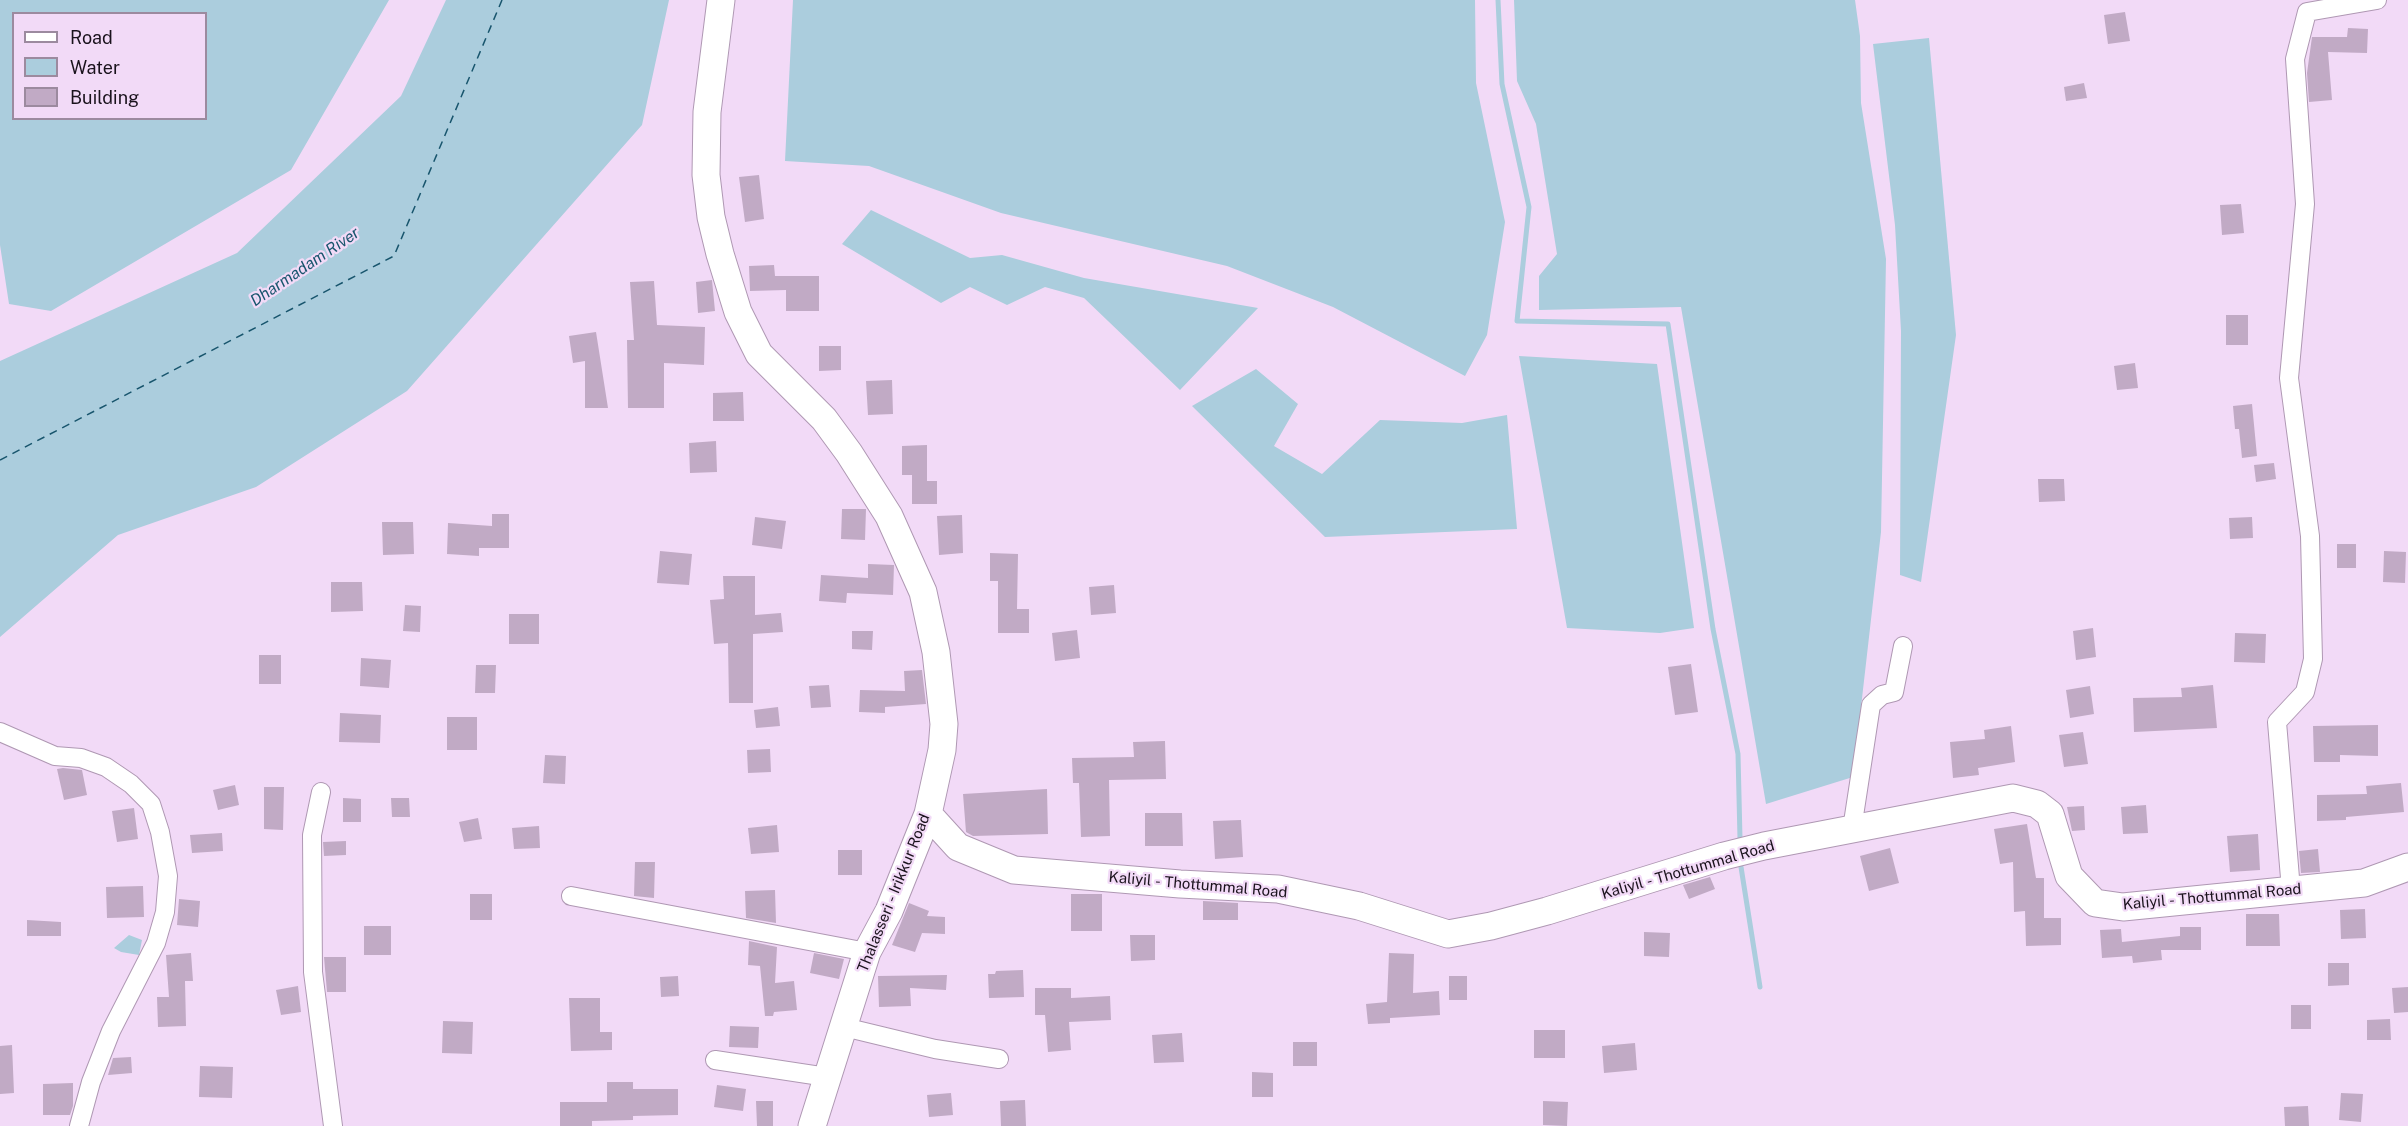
<!DOCTYPE html>
<style>
body{margin:0}
#map{position:relative;width:2408px;height:1126px;overflow:hidden;background:#f2daf7;font-family:"Public Sans",sans-serif}
canvas{display:block}
.legend{position:absolute;left:12px;top:12px;width:195px;height:108px;box-sizing:border-box;background:#f2daf7;border:2px solid #9c8a9f;margin:0;padding:8px 10px;list-style:none;font-size:18px;color:#1a121c}
.legend li{display:flex;align-items:center;gap:12px;height:30px}
.legend b{width:30px;border:2px solid #9c8a9f}
</style>
<div id="map">
<canvas width="2408" height="1126"></canvas>
<ul class="legend">
<li><b style="height:8px;background:#fff"></b>Road</li>
<li><b style="height:16px;background:#abcddd"></b>Water</li>
<li><b style="height:16px;background:#c1aac5"></b>Building</li>
</ul>
</div>
<script>
const ctx = document.querySelector('canvas').getContext('2d');
ctx.lineJoin = 'round';
function fillPath(path, color) {
  ctx.fillStyle = color;
  ctx.fill(path, 'evenodd');
}
function poly(rows) {
  const path = new Path2D();
  for (const r of rows) {
    path.moveTo(r[0], r[1]);
    for (let i = 2; i < r.length; i += 2) path.lineTo(r[i], r[i + 1]);
  }
  return path;
}
function trace(path, color, width, dash) {
  ctx.strokeStyle = color;
  ctx.lineWidth = width;
  ctx.lineCap = dash ? 'butt' : 'round';
  ctx.setLineDash(dash || []);
  ctx.stroke(path);
}
function drawText(font, color, halo, rows, align = 'center') {
  ctx.font = font + ' "Public Sans",sans-serif';
  ctx.lineWidth = 4.5;
  ctx.setLineDash([]);
  ctx.textBaseline = 'middle';
  ctx.strokeStyle = halo;
  ctx.fillStyle = color;
  for (const [text, x, y, turn = 0] of rows) {
    ctx.save();
    ctx.translate(x, y);
    ctx.rotate((+turn || 0) * Math.PI / 180);
    ctx.textAlign = isNaN(turn) ? turn : align;
    if (halo) ctx.strokeText(text, 0, 0);
    ctx.fillText(text, 0, 0);
    ctx.restore();
  }
}
fillPath(poly([
 [0,0,389,0,291,170,51,311,9,304,0,245],
 [14,14,206,14,206,118,14,118],
 [446,0,669,0,642,125,407,391,256,487,118,535,0,637,0,361,237,253,401,96],
 [793,0,1475,0,1476,83,1505,222,1487,335,1465,376,1333,307,1227,266,1001,213,869,166,785,161],
 [1514,0,1855,0,1860,36,1861,103,1886,259,1881,532,1853,777,1766,804,1681,307,1539,310,1539,276,1557,254,1536,124,1517,81],
 [1929,38,1956,335,1921,582,1900,575,1901,331,1895,225,1873,44],
 [871,210,970,258,1002,255,1084,278,1258,308,1180,390,1084,298,1045,287,1007,305,970,287,941,303,842,244],
 [1519,356,1657,364,1694,628,1660,633,1567,628],
 [1256,369,1298,404,1274,446,1322,474,1380,420,1462,423,1507,415,1517,529,1325,537,1192,406],
 [129,935,142,940,139,955,121,952,114,948]
]), '#abcddd');
trace(poly([
 [1498,0,1502,84,1529,207,1517,321,1668,324,1713,629,1738,754,1740,839],
 [1741,867,1760,987]
]), '#abcddd', 5);
trace(poly([
 [0,460,394,256,502,0]
]), '#18556d', 1.5, [8, 6]);
fillPath(poly([
 [2125,12,2130,41,2108,44,2104,15],
 [2348,28,2368,29,2367,53,2328,52,2332,100,2309,102,2307,73,2312,37,2347,37],
 [2084,83,2087,98,2066,101,2064,87],
 [759,175,764,219,745,222,739,177],
 [2241,204,2244,233,2222,235,2220,205],
 [774,265,775,276,819,276,819,311,786,311,786,290,750,291,749,266],
 [712,280,715,311,698,313,696,282],
 [654,281,657,325,705,327,704,365,664,363,664,408,628,408,627,340,634,340,630,282],
 [2226,315,2248,315,2248,345,2226,345],
 [596,332,608,408,585,408,585,361,573,363,569,336],
 [819,346,841,346,841,370,819,371],
 [2135,363,2138,388,2117,390,2114,366],
 [892,380,893,414,868,415,866,381],
 [743,392,744,421,713,421,713,393],
 [2252,404,2257,456,2242,458,2239,429,2235,429,2233,406],
 [716,441,717,472,690,473,689,443],
 [927,445,927,481,937,481,937,504,912,504,912,475,902,475,902,446],
 [2274,463,2276,479,2256,482,2254,465],
 [2038,479,2064,479,2065,501,2039,502],
 [842,509,866,509,865,540,841,539],
 [492,514,509,514,509,548,479,548,479,556,447,554,448,523,492,526],
 [962,515,963,553,939,555,937,516],
 [755,517,786,521,782,549,752,545],
 [2252,517,2253,538,2230,539,2229,518],
 [382,522,413,522,414,554,383,555],
 [2337,544,2356,544,2356,568,2337,568],
 [660,551,692,554,689,585,657,583],
 [2384,551,2406,552,2405,583,2383,582],
 [990,553,1018,554,1017,609,1029,609,1029,633,998,633,998,581,990,581],
 [868,564,894,565,893,595,847,593,846,603,819,601,821,575,868,578],
 [723,576,755,576,755,615,781,613,783,632,753,634,753,703,729,703,728,643,714,644,710,600,724,599],
 [331,582,362,582,363,611,331,612],
 [1114,585,1116,613,1091,615,1089,587],
 [405,605,421,606,420,632,403,631],
 [509,614,539,614,539,644,509,644],
 [2093,628,2096,657,2076,660,2073,631],
 [1077,630,1080,658,1055,661,1052,633],
 [852,631,873,631,872,650,852,649],
 [2235,633,2266,634,2265,663,2234,662],
 [259,655,281,655,281,684,259,684],
 [361,658,391,660,389,688,360,686],
 [1691,664,1698,712,1675,715,1668,667],
 [476,665,496,665,495,693,475,693],
 [922,670,926,704,885,707,885,713,859,712,860,690,905,691,904,671],
 [829,685,831,707,811,708,809,686],
 [2213,685,2217,728,2134,732,2133,698,2182,697,2181,688],
 [2090,686,2094,714,2070,718,2066,690],
 [778,707,780,726,756,728,754,710],
 [340,713,381,715,380,743,339,742],
 [447,717,477,717,477,750,447,750],
 [2378,725,2378,756,2340,755,2340,762,2314,762,2313,726],
 [2011,726,2015,762,1978,768,1979,775,1953,778,1950,742,1985,739,1984,730],
 [2083,732,2088,764,2064,767,2059,735],
 [1165,741,1166,779,1109,780,1110,836,1081,837,1079,783,1073,783,1072,758,1134,757,1133,742],
 [770,749,771,772,748,773,747,750],
 [545,755,566,756,565,784,543,783],
 [63,768,82,770,87,795,64,800,57,769],
 [2401,783,2404,812,2346,817,2346,820,2317,821,2317,795,2367,794,2366,786],
 [235,785,239,805,218,810,213,790],
 [264,787,284,787,283,830,264,829],
 [1047,789,1048,834,973,836,966,832,963,794],
 [343,798,361,799,361,822,343,822],
 [391,798,409,798,410,817,392,817],
 [2146,805,2148,833,2123,834,2121,807],
 [2084,806,2085,830,2072,831,2067,807],
 [134,808,138,839,117,842,112,811],
 [1145,813,1182,813,1183,846,1145,846],
 [478,818,482,839,464,842,459,822],
 [1241,820,1243,857,1215,859,1213,821],
 [2027,824,2036,878,2044,878,2044,918,2061,918,2061,945,2026,946,2025,911,2014,912,2013,862,2000,864,1994,829],
 [777,825,779,852,751,854,748,828],
 [539,826,540,848,514,849,512,828],
 [222,833,223,851,192,853,190,835],
 [2258,834,2260,870,2230,872,2227,836],
 [346,841,346,855,324,856,323,842],
 [1890,848,1899,883,1869,891,1860,856],
 [2318,849,2320,872,2301,873,2299,851],
 [838,850,862,850,862,875,838,875],
 [635,862,655,862,654,898,634,896],
 [1710,877,1715,889,1689,899,1683,885],
 [143,886,144,917,107,918,106,887],
 [775,890,776,923,746,918,745,891],
 [470,894,492,894,492,920,470,920],
 [1071,894,1102,894,1102,931,1071,931],
 [179,899,200,901,198,927,177,925],
 [1203,901,1238,903,1238,920,1203,920],
 [909,903,929,911,927,916,945,917,945,934,922,933,915,952,892,945],
 [2365,909,2366,938,2341,939,2340,910],
 [2246,914,2279,914,2280,946,2246,946],
 [27,920,61,922,61,936,27,936],
 [364,926,391,926,391,955,364,955],
 [2180,927,2201,927,2201,950,2161,950,2162,960,2133,963,2132,956,2102,958,2100,930,2121,929,2122,942,2180,936],
 [1644,932,1670,933,1669,957,1644,956],
 [1130,935,1155,935,1155,960,1131,961],
 [749,941,777,947,775,983,794,981,797,1010,774,1012,773,1016,765,1016,760,966,748,965],
 [191,953,193,981,185,981,186,1026,158,1027,157,997,169,997,166,955],
 [814,953,844,959,839,979,810,973],
 [1389,953,1414,954,1413,993,1439,991,1440,1015,1390,1018,1390,1023,1368,1024,1366,1004,1387,1002],
 [324,957,346,957,346,992,327,992],
 [2328,963,2349,963,2349,985,2328,986],
 [1023,970,1024,997,989,998,988,974,995,974,996,971],
 [947,975,946,990,910,988,911,1006,879,1007,878,976],
 [678,976,679,996,661,997,660,977],
 [1449,976,1467,976,1467,1000,1449,1000],
 [298,986,301,1012,281,1015,276,990],
 [2408,987,2408,1012,2394,1013,2392,988],
 [1035,988,1071,988,1071,998,1110,996,1111,1020,1069,1022,1071,1050,1048,1052,1045,1015,1035,1015],
 [569,998,600,998,600,1032,612,1032,612,1050,571,1051],
 [2291,1005,2311,1005,2311,1029,2291,1029],
 [2390,1019,2391,1040,2367,1040,2367,1020],
 [443,1021,473,1022,472,1054,442,1053],
 [730,1026,759,1027,758,1048,729,1047],
 [1534,1030,1565,1030,1565,1058,1534,1058],
 [1182,1033,1184,1062,1154,1063,1152,1035],
 [1293,1042,1317,1042,1317,1066,1293,1066],
 [1635,1043,1637,1070,1604,1073,1602,1046],
 [12,1045,14,1093,0,1094,0,1046],
 [131,1057,132,1073,108,1075,113,1058],
 [200,1066,233,1067,232,1098,199,1097],
 [1252,1072,1273,1073,1273,1097,1252,1097],
 [607,1082,633,1082,633,1089,678,1089,678,1115,633,1116,633,1120,592,1121,592,1126,560,1126,560,1102,607,1102],
 [73,1083,73,1106,70,1115,43,1115,43,1084],
 [717,1085,746,1089,743,1111,714,1107],
 [951,1093,953,1115,929,1117,927,1095],
 [2341,1093,2363,1094,2361,1122,2339,1120],
 [1025,1100,1026,1126,1001,1126,1000,1101],
 [756,1101,773,1101,773,1126,757,1126],
 [1543,1101,1568,1102,1567,1126,1543,1125],
 [2308,1106,2309,1126,2285,1126,2284,1107]
]), '#c1aac5');
const street = poly([
 [0,732,55,756,81,758,106,767,131,784,151,804,160,832,168,876,165,912,156,943,111,1031,91,1082,79,1126],
 [321,792,312,835,313,972,333,1126],
 [1852,829,1871,705,1882,695,1894,692,1903,646],
 [2291,890,2277,722,2305,692,2313,659,2310,536,2289,378,2305,204,2295,59,2307,12,2377,0],
 [571,896,867,952],
 [844,1027,935,1049,999,1059],
 [715,1060,827,1077]
]);
const secondary = poly([
 [721,0,707,112,706,175,711,217,720,254,738,312,759,354,824,419,849,453,889,516,923,592,936,652,944,724,942,750,928,814,889,911,867,952,812,1126],
 [928,814,958,847,1014,870,1180,884,1278,889,1359,906,1448,934,1491,926,1547,911,1724,856,1764,846,2013,798,2037,804,2050,814,2069,876,2095,903,2123,907,2364,883,2408,867]
]);
trace(street, '#af98b3', 20);
trace(secondary, '#af98b3', 29);
trace(street, '#fff', 18);
trace(secondary, '#fff', 27);
drawText('15px', '#1a121c', '#f2daf7', [
 ["Kaliyil - Thottummal Road",1688,870,-16],
 ["Kaliyil - Thottummal Road",1198,885,5],
 ["Thalasseri - Irikkur Road",894,893,-68],
 ["Kaliyil - Thottummal Road",2212,897,-5]
]);
drawText('italic 16px', '#18556d', '#f2daf7', [
 ["Dharmadam River",305,267,-34]
]);
</script>
